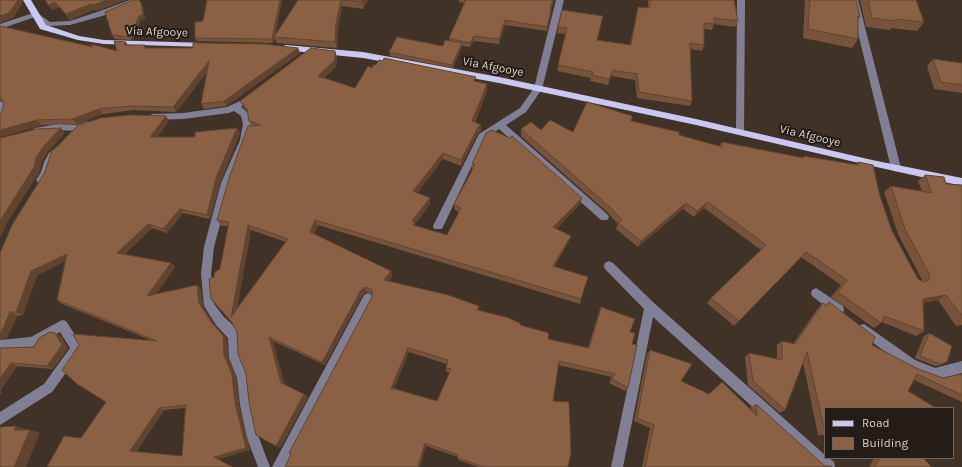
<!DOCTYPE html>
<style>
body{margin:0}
#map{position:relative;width:962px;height:467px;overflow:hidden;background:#413228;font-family:Karla,sans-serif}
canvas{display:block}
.legend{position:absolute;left:824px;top:407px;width:130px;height:52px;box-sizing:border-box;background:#231c17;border:1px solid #6c645f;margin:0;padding:5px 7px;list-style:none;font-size:12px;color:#dad0ca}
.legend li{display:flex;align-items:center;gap:8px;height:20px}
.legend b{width:20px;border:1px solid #6c645f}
</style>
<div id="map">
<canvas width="962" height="467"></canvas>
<ul class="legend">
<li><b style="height:5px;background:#c9c8f2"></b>Road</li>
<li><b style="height:11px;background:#8a6145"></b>Building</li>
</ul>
</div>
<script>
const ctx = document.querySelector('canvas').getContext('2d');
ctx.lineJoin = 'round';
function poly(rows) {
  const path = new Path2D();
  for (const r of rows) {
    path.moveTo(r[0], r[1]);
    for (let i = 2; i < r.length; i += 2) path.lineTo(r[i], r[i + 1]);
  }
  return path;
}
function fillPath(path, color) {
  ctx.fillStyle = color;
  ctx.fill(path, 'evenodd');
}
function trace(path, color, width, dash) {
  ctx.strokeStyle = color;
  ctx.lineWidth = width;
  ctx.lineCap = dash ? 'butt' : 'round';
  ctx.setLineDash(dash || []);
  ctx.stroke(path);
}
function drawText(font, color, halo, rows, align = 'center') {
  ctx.font = font + ' Karla,sans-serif';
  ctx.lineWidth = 4;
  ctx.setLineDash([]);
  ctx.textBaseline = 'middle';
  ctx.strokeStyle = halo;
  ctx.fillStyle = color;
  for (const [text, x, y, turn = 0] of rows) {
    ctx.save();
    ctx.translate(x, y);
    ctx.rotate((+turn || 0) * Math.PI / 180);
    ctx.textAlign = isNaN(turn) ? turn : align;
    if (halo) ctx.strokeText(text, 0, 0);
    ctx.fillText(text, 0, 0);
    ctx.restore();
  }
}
fillPath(poly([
 [130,0,140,0,109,14,70,25,48,26,35,17,0,29,0,24,36,12,50,22,70,21,103,10,130,0],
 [556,0,564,0,542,89,526,112,506,125,607,214,609,217,607,220,601,220,499,129,485,138,442,229,434,229,433,226,479,134,520,108,534,88,556,0],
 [737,0,745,0,744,132,740,135,736,132,737,0],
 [850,0,858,0,901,168,896,172,891,168,850,0],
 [0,101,3,102,8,108,4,121,0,124,0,101],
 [240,101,244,104,241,107,248,113,251,124,248,140,231,183,214,247,211,274,214,304,224,317,234,326,240,337,241,358,249,378,252,405,259,438,270,467,258,467,247,438,240,405,237,378,229,358,228,338,216,325,204,306,201,274,204,247,221,183,240,140,243,124,241,116,234,111,229,113,183,119,152,120,148,117,152,114,183,113,227,107,240,101],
 [88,121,92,124,91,126,78,131,58,130,35,134,31,131,35,128,58,124,77,125,88,121],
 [59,145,63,148,52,164,49,176,44,183,38,183,36,180,41,172,44,162,49,153,59,145],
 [609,261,613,263,654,303,825,455,825,458,829,458,834,462,835,467,819,467,653,317,623,467,611,467,644,309,605,269,604,266,605,263,609,261],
 [816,288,843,306,844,310,843,314,839,315,835,314,812,296,811,293,812,290,816,288],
 [368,293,372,295,373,298,372,301,285,467,272,467,364,295,368,293],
 [62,320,66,321,81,344,83,348,81,352,52,392,0,425,0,412,44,384,70,348,60,332,32,347,0,350,0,340,31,337,62,320],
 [864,324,915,360,935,368,962,361,962,373,935,380,907,368,860,333,858,329,860,325,864,324]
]), '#807f94');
fillPath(poly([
 [23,0,31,0,46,25,79,36,104,40,206,43,210,45,206,47,104,44,78,40,40,29,23,0],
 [286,45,363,52,499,77,696,119,872,160,962,178,962,186,872,166,696,125,499,83,363,58,283,50,283,46,286,45]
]), '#c9c8f2');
fillPath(poly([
 [45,0,126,0,96,11,95,9,70,20,59,7,52,10],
 [207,0,282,0,275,36,298,0,368,0,363,9,342,6,338,29,337,48,277,43,274,38,273,43,197,41,195,38,203,21],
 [459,0,554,0,551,9,551,15,547,31,505,25,499,44,474,41,470,47,462,46,453,68,390,56,389,52,443,46,450,41,449,38,464,3,459,2],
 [648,0,734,0,738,21,735,27,714,24,712,30,704,29,704,45,702,51,690,49,692,101,690,106,637,98,635,80,611,76,608,85,590,81,591,78,557,71,566,34,557,33,562,10,597,40,630,45,638,7,648,8],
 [805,0,856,0,860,17,858,21,858,39,852,48,803,38],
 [860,0,916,0,924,22,917,31,891,28,890,30,866,27],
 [143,7,145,19,141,20,132,40,115,39,112,35],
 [0,26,93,47,117,51,126,42,128,45,147,48,298,48,300,53,226,106,204,109,201,104,207,72,176,112,134,110,103,114,77,124,42,125,0,137,0,117,4,103,2,101,0,100],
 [337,57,336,66,324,78,355,88,372,68,476,82,487,91,475,122,481,131,478,133,461,166,443,159,417,193,430,204,416,223,416,226,447,235,459,212,455,210,454,204,473,170,472,170,472,164,582,198,580,204,556,229,569,241,554,267,581,299,580,304,318,225,314,234,391,271,392,276,389,281,479,306,479,310,520,323,520,325,548,339,588,348,599,312,601,307,630,332,632,344,628,388,625,391,609,383,612,377,558,365,553,401,568,467,478,467,458,460,458,457,426,446,285,467,372,297,372,294,367,292,363,294,325,365,273,341,284,384,308,397,280,448,256,435,246,374,237,332,214,277,220,269,228,226,221,226,217,220,251,126,249,121,248,112,243,107,240,101],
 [251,230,286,242,237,308],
 [409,352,447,364,446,368,446,371,450,373,437,401,394,388],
 [933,59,962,63,962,93,934,89,927,66],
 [169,121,157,137,195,137,237,128,240,133,220,183,210,219,183,213,167,233,152,228,125,254,171,263,175,267,156,294,197,285,201,289,203,307,215,326,227,339,228,358,236,378,239,405,250,450,218,459,233,467,47,467,81,438,153,341,62,304,57,300,65,261,37,275,23,315,17,316,7,338,0,340,0,253],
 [185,408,182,456,136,452,164,410],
 [631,121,679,135,719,146,722,142,802,158,804,156,856,165,858,162,880,196,892,231,918,279,922,281,922,280,898,234,884,192,891,186,922,191,918,181,925,175,946,184,962,185,962,325,956,326,938,300,923,303,924,331,916,336,882,322,881,323,874,328,831,297,841,285,801,257,734,326,707,303,711,298,761,250,704,208,694,217,683,209,638,247,616,229,618,224,608,213,521,136,521,129,541,130,573,132],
 [829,302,872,345,918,369,943,378,962,374,962,402,914,380,825,408,825,435,818,435,803,363,785,410,780,413,748,385,745,357,749,353,777,359,777,345,782,341,793,344,818,308,823,303,826,305],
 [55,333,61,336,68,348,53,369,17,366,0,391,2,392,0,394,0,348,34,347],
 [929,333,942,365,935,366,915,358,924,336],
 [650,350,681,381,709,394,722,382,751,410,751,407,756,404,825,466,832,467,642,467,650,428,634,421,647,354],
 [874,458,923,458,932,467,869,467]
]), '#77533b');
fillPath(poly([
 [18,0,22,0,23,3,13,18,0,23,0,16],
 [108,0,126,0,96,11,92,5],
 [280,0,282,0,273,43,272,39],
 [341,0,342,6,338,29,337,48,335,42,336,23],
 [363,0,368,0,363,9,362,2],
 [553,0,554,0,550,13,550,8],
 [55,2,59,7,52,10,48,5],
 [141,3,143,7,145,19,141,20,132,40,130,37],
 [91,4,95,9,70,20,66,14],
 [551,10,551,15,547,31,547,27],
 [505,20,505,25,499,44,499,39],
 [474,36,474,41,470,47,470,43],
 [462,43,462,46,453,68,452,65],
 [298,48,300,53,226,106,224,101],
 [335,51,337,57,336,66,320,82,318,76],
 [209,61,211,66,176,112,173,107],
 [613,70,608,85,609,79],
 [487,84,487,91,472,127,472,121],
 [99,109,103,114,77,124,72,119],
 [166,116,169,121,153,142,150,137],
 [37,120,42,125,0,137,0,130],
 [481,125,481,131,478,133,461,166,461,160,478,127],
 [61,128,65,133,48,152,41,163,40,171,7,223,0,239,0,221,36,158,43,147],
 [237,128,240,133,220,183,210,219,207,215,216,178],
 [443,153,443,159,414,197,413,191],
 [430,198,430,204,416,223,416,227,414,231,412,221],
 [582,198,580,204,552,233,553,227],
 [708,202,704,208,694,217,697,211],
 [686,203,683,209,638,247,641,241],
 [180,209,183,213,167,233,163,229],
 [315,220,318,225,313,238,310,232],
 [148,224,152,228,122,257,117,253],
 [248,225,251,230,235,322,231,317],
 [571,236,569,241,552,271,553,266],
 [67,254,72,258,37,275,23,315,16,312,31,271],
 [171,263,175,267,152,300,147,296],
 [391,271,392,276,386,285,384,280],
 [197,285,201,289,203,307,215,326,227,339,228,358,236,378,239,405,250,450,218,459,233,467,214,457,235,403,224,355,211,322,199,303],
 [365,287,367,292,363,294,325,365,322,362,361,290],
 [946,295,938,300,915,304,923,299],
 [10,312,17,316,7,338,0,340,0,335],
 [55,333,61,336,68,348,53,369,47,366],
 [269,337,273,341,285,386,281,383],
 [408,348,409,352,393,391,391,388],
 [11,363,17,366,0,391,2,392,0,394,0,378],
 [304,394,308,397,280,448,276,446],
 [159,408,164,410,135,453,130,451],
 [16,426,26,429,24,433,14,430],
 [30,430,40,433,26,467,14,467],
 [425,443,426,446,420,467,418,467]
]), '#614430');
const building = poly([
 [0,0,18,0,9,13,0,16,0,0],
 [45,0,108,0,92,5,91,4,66,14,55,2,48,5,45,0],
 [133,0,139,0,141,3,143,15,139,16,130,37,112,35,105,12,133,0],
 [207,0,280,0,272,39,195,38,195,22,203,21,207,0],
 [298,0,341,0,336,23,335,42,274,37,298,0],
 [342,0,363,0,362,2,342,0],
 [466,0,553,0,550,8,551,10,547,27,505,20,499,39,474,36,470,43,449,38,466,0],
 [650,0,734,0,738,21,714,18,715,24,704,23,704,45,690,43,692,101,639,92,637,74,613,70,609,79,592,75,593,72,558,65,567,28,558,27,562,10,603,16,597,40,631,45,638,7,649,8,650,0],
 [810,0,856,0,860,17,858,16,858,39,808,29,810,0],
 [868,0,916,0,924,22,896,19,896,21,872,18,868,0],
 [0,26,93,47,91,44,117,51,114,41,126,42,124,45,145,45,144,48,193,48,193,43,264,44,298,48,224,101,201,104,209,61,173,107,130,106,99,109,72,119,37,120,0,130,0,117,4,103,0,97,0,26],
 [397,37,443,46,445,40,462,43,452,65,389,52,397,37],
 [311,48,335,51,335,60,318,76,355,88,368,66,372,68,373,65,376,65,379,60,383,61,384,58,476,77,474,81,487,84,472,121,481,125,478,127,461,160,443,153,413,191,430,198,412,221,415,222,413,225,447,235,461,208,454,204,475,165,472,164,486,133,492,130,510,138,512,136,582,198,553,227,571,236,553,266,588,277,581,299,315,220,310,232,391,271,384,280,448,295,479,306,477,310,506,317,520,323,520,325,549,333,548,339,589,348,601,307,635,319,630,332,635,333,632,344,637,345,628,388,612,379,615,374,559,361,553,401,569,402,571,453,568,467,484,467,457,458,458,455,425,443,418,467,285,467,291,454,289,453,372,297,372,290,365,287,361,290,322,362,269,337,281,383,304,394,276,446,256,435,249,402,246,374,238,354,237,332,231,321,211,299,209,279,214,277,215,272,220,269,229,222,217,220,229,178,248,126,261,125,249,121,247,109,240,101,311,48],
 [248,225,288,239,231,317,248,225],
 [408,348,448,360,446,368,451,369,437,401,391,388,408,348],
 [933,59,962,63,962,85,941,82,933,59],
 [587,102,632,116,631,121,679,132,679,135,722,147,722,142,804,158,804,156,858,165,858,162,873,165,880,196,892,231,918,279,923,282,929,280,930,275,905,229,891,186,932,193,925,175,944,177,946,184,962,185,962,316,946,295,923,299,924,331,884,316,881,323,838,292,847,280,806,252,739,321,711,298,766,245,708,202,697,211,686,203,641,241,618,223,622,220,610,207,521,129,531,122,541,130,550,120,573,132,587,102],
 [130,115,166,116,150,137,195,137,195,132,237,128,216,178,207,215,180,209,163,229,148,224,117,253,171,263,147,296,197,285,199,303,211,322,223,335,224,355,232,375,235,403,246,448,214,457,232,467,47,467,64,436,81,438,106,402,77,384,62,370,79,345,73,334,157,341,57,300,67,254,31,271,16,312,10,312,0,335,0,253,12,225,45,172,51,153,77,126,100,118,130,115],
 [186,405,182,456,130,451,159,408,186,405],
 [61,128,43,147,36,158,34,167,0,221,0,138,37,129,61,128],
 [829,302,875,337,872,345,918,369,943,378,962,374,962,395,917,374,908,391,936,408,825,408,825,432,807,352,785,410,753,381,749,353,782,360,782,341,795,344,823,303,827,306,829,302],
 [50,332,55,333,62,345,47,366,11,363,0,378,0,348,34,347,39,338,50,332],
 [929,333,952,346,947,362,940,364,920,356,929,333],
 [650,350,692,364,681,381,709,394,722,382,757,416,756,404,825,466,831,466,832,467,645,467,654,425,637,418,650,350],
 [16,426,14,430,30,430,14,467,0,467,0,427,16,426],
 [880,458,923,458,932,467,875,467,880,458]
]);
fillPath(building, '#8a6145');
trace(building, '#614430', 1);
drawText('12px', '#dad0ca', '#231c17', [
 ["Via Afgooye",157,32,2],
 ["Via Afgooye",493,67,11],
 ["Via Afgooye",810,136,13]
]);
</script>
